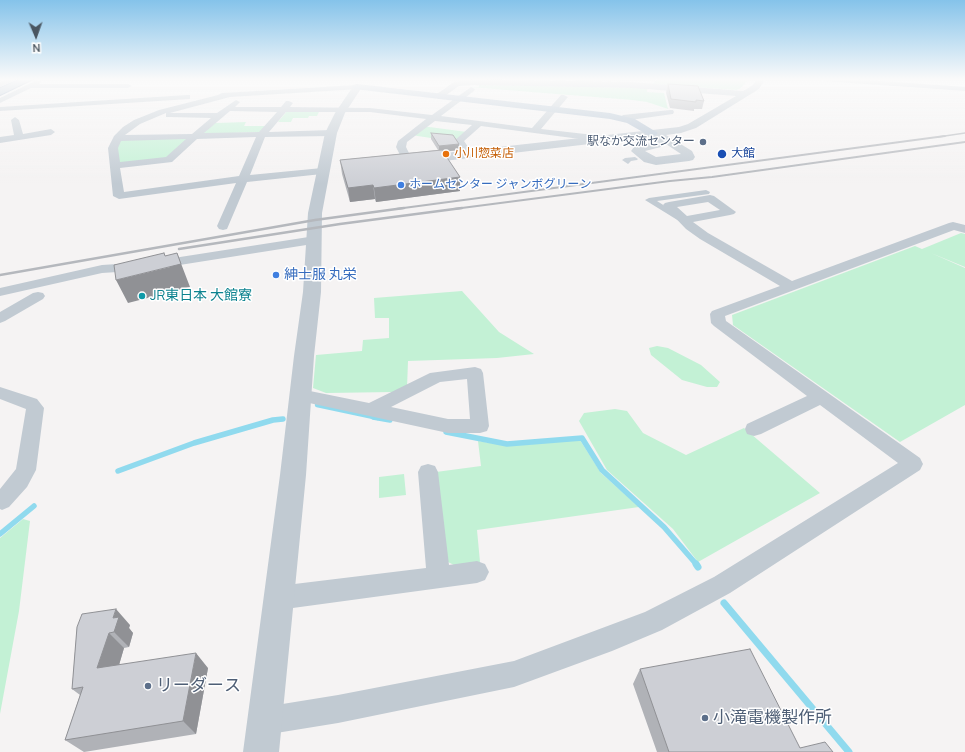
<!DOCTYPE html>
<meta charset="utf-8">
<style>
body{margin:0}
#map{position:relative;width:965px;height:752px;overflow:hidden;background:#f5f3f3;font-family:Manrope,sans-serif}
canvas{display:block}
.north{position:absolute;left:16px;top:16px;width:40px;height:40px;-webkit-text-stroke:3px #fff;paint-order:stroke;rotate:178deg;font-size:11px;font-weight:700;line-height:16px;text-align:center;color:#4a5661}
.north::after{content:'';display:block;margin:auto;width:14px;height:18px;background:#4a5661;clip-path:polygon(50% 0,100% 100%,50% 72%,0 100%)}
</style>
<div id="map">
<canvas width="965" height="752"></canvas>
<div class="north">N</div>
</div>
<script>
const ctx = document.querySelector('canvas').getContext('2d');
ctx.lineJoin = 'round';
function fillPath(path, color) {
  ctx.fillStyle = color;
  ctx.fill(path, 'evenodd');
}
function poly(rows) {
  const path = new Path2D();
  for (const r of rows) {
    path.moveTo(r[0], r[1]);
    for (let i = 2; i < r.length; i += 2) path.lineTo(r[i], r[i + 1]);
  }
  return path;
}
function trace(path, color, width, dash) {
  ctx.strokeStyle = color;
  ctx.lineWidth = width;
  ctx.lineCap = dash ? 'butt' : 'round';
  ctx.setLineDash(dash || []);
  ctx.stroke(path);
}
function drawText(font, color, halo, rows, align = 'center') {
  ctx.font = font + ' Manrope,"Noto Sans JP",sans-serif';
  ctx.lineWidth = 3;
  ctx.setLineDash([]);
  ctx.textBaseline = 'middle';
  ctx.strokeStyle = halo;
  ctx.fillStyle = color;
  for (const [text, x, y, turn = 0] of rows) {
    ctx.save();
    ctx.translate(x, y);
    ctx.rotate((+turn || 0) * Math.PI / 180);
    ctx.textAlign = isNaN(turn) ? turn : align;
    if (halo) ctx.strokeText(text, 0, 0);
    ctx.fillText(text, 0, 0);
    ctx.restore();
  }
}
fillPath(poly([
 [657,79,749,79,740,89,736,90,653,84],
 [479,85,647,88,647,92,664,93,668,109,647,102,632,100,469,87,479,87],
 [320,110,317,116,309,116,308,118,293,118,291,122,278,122,287,111],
 [246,122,244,126,266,126,261,132,202,134,215,123],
 [422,126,467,132,457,142,411,135],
 [192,137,169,160,118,164,116,150,121,138],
 [961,233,965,234,965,267,931,253,965,268,965,405,900,442,733,325,732,315,915,246,922,249],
 [462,291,499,332,534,354,497,358,408,361,407,388,394,392,326,393,313,388,316,355,362,351,363,340,389,338,389,318,375,318,374,298],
 [657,346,668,348,701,365,720,382,717,387,707,387,682,380,651,355,649,348],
 [615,409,627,411,643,433,686,455,744,428,820,493,698,562,673,529,607,470,579,421,584,413],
 [580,440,601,473,639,507,477,530,480,562,454,565,448,562,436,472,481,466,478,441,509,446],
 [404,474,406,495,379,498,379,477],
 [23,519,30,521,19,611,0,714,0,538]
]), '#c3f1d5');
trace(poly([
 [317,405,378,418]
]), '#90daee', 4.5);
trace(poly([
 [373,417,390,420],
 [446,432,507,444,582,438,602,470,664,527,697,565],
 [118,471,194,443,273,420,283,419],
 [0,534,34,506]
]), '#90daee', 5.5);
trace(poly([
 [696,564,698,567],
 [724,603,849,752]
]), '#90daee', 7);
const trunk = poly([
 [21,79,33,79,0,95,0,88,21,79]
]);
trace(trunk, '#7690ad', 2);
fillPath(poly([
 [635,157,638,159,637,160,631,161,628,164,622,160,625,158,635,157],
 [706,190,710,192,709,194,657,201,682,217,683,219,682,221,679,221,645,200,649,198,706,190]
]), '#c1cad2');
fillPath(poly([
 [7,79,17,79,0,87,0,82,7,79],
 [820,79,854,79,965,87,965,91,824,81,820,79],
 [37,80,41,82,39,84,128,84,132,86,128,88,31,88,0,103,0,98,37,80],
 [357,85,361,87,360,89,230,97,170,113,217,113,236,100,240,102,235,107,281,107,286,101,289,101,293,103,290,107,370,108,432,115,471,87,475,89,474,91,441,116,532,128,561,95,564,95,568,97,541,129,603,136,608,139,603,142,481,126,464,141,473,154,468,157,465,156,454,141,472,125,435,121,407,142,406,147,413,161,408,164,403,161,396,147,398,141,426,119,370,112,286,112,269,132,331,130,335,133,331,136,265,137,250,175,322,168,327,171,322,174,247,182,227,229,223,230,219,229,217,226,236,183,119,199,113,196,108,148,114,136,123,127,134,120,159,110,218,95,222,93,357,85],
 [230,111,277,112,259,132,204,133,230,111],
 [166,113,166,117,169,117,211,118,192,134,125,135,140,124,166,113],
 [256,137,239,176,124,192,120,168,172,162,197,139,256,137],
 [186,139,166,157,120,162,118,148,121,141,186,139],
 [187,95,190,95,190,99,0,111,0,107,187,95],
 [670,110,673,110,674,112,673,114,623,121,619,118,623,115,670,110],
 [15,117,19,120,23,134,51,129,55,132,51,135,0,143,0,137,14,135,11,120,15,117],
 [710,195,714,196,736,212,734,214,730,215,693,222,708,233,792,281,949,223,953,222,965,225,965,233,954,230,725,316,726,321,920,458,923,464,920,470,730,593,662,630,612,651,514,687,338,723,264,735,254,731,250,721,254,711,264,707,338,695,514,661,645,612,714,577,898,463,820,405,761,434,754,436,747,434,745,429,747,424,807,396,714,326,711,323,710,314,712,311,780,286,700,239,686,229,663,205,665,203,669,202,710,195],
 [708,202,720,210,687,216,677,207,708,202],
 [315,236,319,237,321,240,319,243,148,270,102,273,0,296,0,288,102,265,148,262,315,236],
 [38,292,43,293,45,296,43,299,5,321,0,323,0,312,33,293,38,292],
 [475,367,481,369,483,373,489,426,487,431,480,433,448,433,300,401,294,399,291,395,294,391,300,389,369,403,430,373,475,367],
 [467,379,470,419,448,419,391,407,440,382,467,379],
 [0,387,37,399,44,408,36,470,27,487,9,507,2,510,0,509,0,489,16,469,26,409,0,399,0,387],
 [428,464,435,466,438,472,449,565,477,561,485,564,489,572,485,580,477,583,278,610,269,606,266,598,269,590,278,586,426,568,418,472,421,466,428,464]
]), '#c1cad2');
fillPath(poly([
 [474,79,632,82,743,91,753,85,757,79,765,79,759,89,696,128,681,133,666,135,692,151,695,157,693,160,689,161,656,165,644,162,631,151,634,147,651,143,648,139,650,137,418,164,414,163,412,160,414,157,418,156,679,127,688,124,736,96,632,88,474,85,459,86,442,98,439,99,434,96,454,82,474,79],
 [663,142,681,154,656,157,645,151,661,147,663,142],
 [357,84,362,87,345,113,337,133,322,213,321,292,314,356,306,475,279,752,243,752,280,475,294,356,303,292,308,213,325,133,335,113,354,85,357,84]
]), '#c1cad2');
fillPath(poly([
 [357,84,610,113,635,119,658,133,656,135,652,136,648,135,627,123,610,119,354,89,352,87,354,85,357,84]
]), '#b3c2d1');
fillPath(trunk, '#9fb4c9');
trace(poly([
 [938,137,965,133]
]), '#b5b8bd', 1.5);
trace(poly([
 [396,209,945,136],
 [454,209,670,181,712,177,965,142]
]), '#b5b8bd', 2);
trace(poly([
 [179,249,340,224,462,208],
 [0,275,315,220,404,208]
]), '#b5b8bd', 2.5);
fillPath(poly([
 [668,84,704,101,702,109,694,109,694,111,670,108,666,93],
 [431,133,459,144,459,150,443,152,460,177,460,191,376,202,375,199,350,202,342,174,340,160,438,150,431,139],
 [130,625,129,628,133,633,129,647,124,648,119,665,208,668,196,734,84,752,65,740,80,695,72,689,77,627],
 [640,669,800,748,833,752,657,752,633,684]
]), '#b0b2b7');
fillPath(poly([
 [459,144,459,150,439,152,439,146],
 [460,177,460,191,376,202,374,188],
 [373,185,375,199,350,202,348,188],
 [177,253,190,287,128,303,116,280,170,267],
 [116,609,130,625,129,628,133,633,129,647,114,632,113,618],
 [109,633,124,648,114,682,97,668],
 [196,653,208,668,196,734,183,721]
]), '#909195');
const building = poly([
 [668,84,698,86,704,101,696,100,696,102,671,99,668,84],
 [431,133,453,135,459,144,439,146,431,133],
 [442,150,460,177,374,188,373,185,348,188,340,160,442,150],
 [164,253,165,256,177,253,181,264,116,280,114,265,164,253],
 [116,609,113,618,119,617,114,632,109,633,97,668,196,653,183,721,65,740,83,687,72,689,77,627,82,614,116,609],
 [750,649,800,748,825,742,833,752,669,752,640,669,750,649]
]);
fillPath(building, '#cdcfd5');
trace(building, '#909195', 1);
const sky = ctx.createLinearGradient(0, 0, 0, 184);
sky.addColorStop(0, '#85c3ea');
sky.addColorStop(0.43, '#fafafa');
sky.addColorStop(1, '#fafafa00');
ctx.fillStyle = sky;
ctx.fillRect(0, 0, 965, 184);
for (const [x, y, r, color] of [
 [703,142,4,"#5c6f8a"],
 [446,154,4,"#e8710a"],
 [722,154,5,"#1a4fb4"],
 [401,185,4,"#3f7fe0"],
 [276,275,4,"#3f7fe0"],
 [142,296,4,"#0f9aa8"],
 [148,686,4,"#5c6f8a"],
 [705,718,4,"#5c6f8a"]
]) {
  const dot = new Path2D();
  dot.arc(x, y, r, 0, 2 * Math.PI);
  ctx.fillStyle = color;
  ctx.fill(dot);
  trace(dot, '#fff', 1.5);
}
drawText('12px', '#4e5e75', '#fff', [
 ["駅なか交流センター",695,142]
], 'right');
drawText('12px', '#c56008', '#fff', [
 ["小川惣菜店",454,154]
], 'left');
drawText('12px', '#164399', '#fff', [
 ["大館",731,154]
], 'left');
drawText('12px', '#366cbe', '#fff', [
 ["ホームセンター ジャンボグリーン",409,185]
], 'left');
drawText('14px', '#366cbe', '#fff', [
 ["紳士服 丸栄",284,275]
], 'left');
drawText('14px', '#0d838f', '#fff', [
 ["JR東日本 大館寮",150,296]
], 'left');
drawText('17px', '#4e5e75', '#fff', [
 ["リーダース",156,686],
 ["小滝電機製作所",713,718]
], 'left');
</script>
